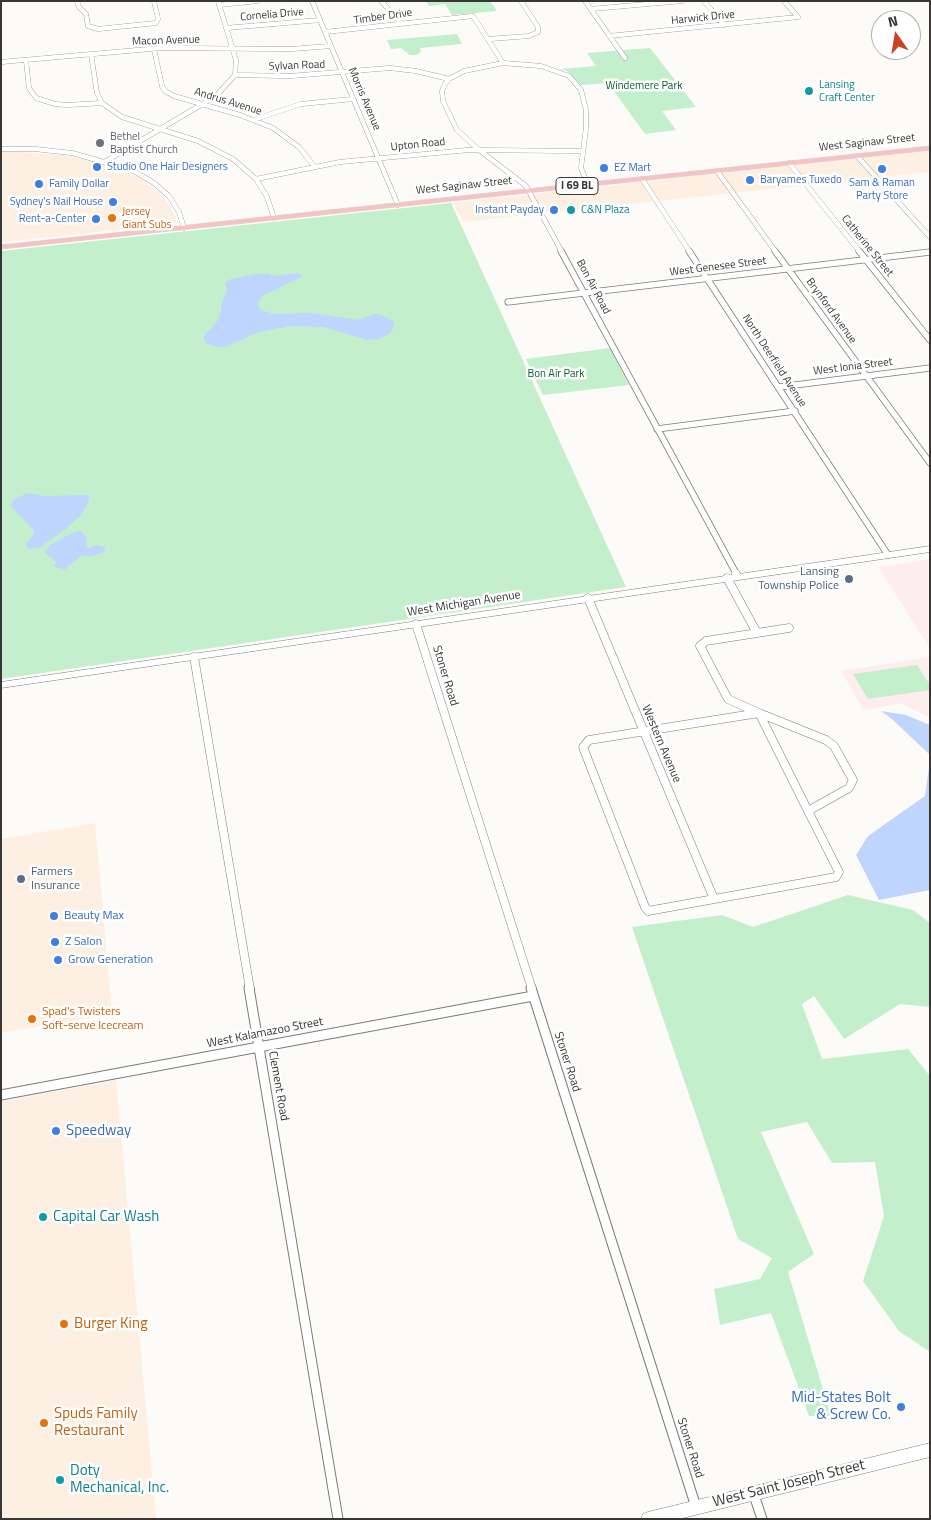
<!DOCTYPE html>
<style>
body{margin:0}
#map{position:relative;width:931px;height:1520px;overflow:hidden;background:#fdfbf7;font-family:"Titillium Web",sans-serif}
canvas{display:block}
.frame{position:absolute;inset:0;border:2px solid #383736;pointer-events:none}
.north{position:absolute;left:871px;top:10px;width:50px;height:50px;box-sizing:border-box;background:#fff;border:1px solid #afafaf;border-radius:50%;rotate:347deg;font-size:14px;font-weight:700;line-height:20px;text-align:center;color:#383736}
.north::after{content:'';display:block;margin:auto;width:18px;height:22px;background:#cc4123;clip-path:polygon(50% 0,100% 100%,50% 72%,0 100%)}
</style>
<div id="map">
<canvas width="931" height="1520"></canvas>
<div class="frame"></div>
<div class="north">N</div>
</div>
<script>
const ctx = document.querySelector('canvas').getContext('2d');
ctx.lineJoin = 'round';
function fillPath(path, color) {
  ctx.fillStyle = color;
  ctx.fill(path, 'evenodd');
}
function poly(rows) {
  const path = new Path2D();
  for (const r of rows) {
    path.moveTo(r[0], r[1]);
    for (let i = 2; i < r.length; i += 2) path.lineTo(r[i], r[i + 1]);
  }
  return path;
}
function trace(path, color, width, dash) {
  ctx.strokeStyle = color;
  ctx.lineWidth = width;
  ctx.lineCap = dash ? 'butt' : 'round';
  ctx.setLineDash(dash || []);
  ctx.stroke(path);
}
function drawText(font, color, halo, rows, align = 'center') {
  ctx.font = font + ' "Titillium Web",sans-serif';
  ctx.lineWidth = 5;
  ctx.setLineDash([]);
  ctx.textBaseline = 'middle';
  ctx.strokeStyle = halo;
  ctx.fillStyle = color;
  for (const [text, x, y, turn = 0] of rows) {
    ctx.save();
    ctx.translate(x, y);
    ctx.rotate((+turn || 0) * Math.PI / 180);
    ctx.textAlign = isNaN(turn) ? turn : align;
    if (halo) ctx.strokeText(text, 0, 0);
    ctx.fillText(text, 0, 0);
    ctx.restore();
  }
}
fillPath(poly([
 [927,148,930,151,930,172,463,222,453,203,654,181,789,163],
 [1,151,65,155,115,167,139,178,157,190,170,206,177,222,173,224,1,242],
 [95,823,112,1014,1,1033,1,839],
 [116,1080,156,1519,1,1519,1,1102]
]), '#fdefe1');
fillPath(poly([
 [930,559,930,648,878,567],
 [930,657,930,718,901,703,864,710,841,671]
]), '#fdeded');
fillPath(poly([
 [426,1,490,1,497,11,452,15,445,4,429,6],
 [457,34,462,44,420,48,421,52,416,55,410,55,401,48,391,49,387,40],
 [650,48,696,107,662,111,676,130,645,134,608,83,581,85,567,71,560,69,596,66,587,53],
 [451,203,626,587,1,679,1,251],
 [610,348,629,385,543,395,526,359],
 [917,665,930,685,930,690,868,699,853,674],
 [848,895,913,910,930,923,930,1007,900,1004,844,1039,814,996,802,1004,822,1059,908,1049,930,1076,930,1352,899,1331,863,1281,884,1216,875,1162,832,1163,807,1122,761,1132,814,1254,788,1272,831,1416,809,1416,771,1313,720,1325,714,1289,760,1279,772,1258,738,1239,632,927,722,915,753,927]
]), '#c3efcc');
fillPath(poly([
 [298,273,302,275,301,277,264,295,259,300,258,305,261,310,274,314,313,313,357,320,376,314,382,315,394,322,393,329,389,334,379,339,367,340,324,327,290,326,259,332,225,347,217,347,206,343,204,339,204,336,216,323,221,313,221,305,227,290,225,283,231,279,258,274,270,274,271,276],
 [27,493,45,496,89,495,89,501,81,515,67,528,39,548,29,549,26,545,35,532,11,506,13,500],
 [76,531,81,531,87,538,86,546,89,548,97,545,105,547,104,552,92,556,81,556,64,570,54,566,56,562,45,553,50,545],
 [881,711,906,715,930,725,930,755,892,719],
 [930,760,930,890,879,900,856,855,868,836,925,796]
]), '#bfd5fe');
const streetFar3 = poly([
 [77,1,79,7,86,14,88,26,98,29,156,23,158,19,154,1],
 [312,1,398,205],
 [381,1,401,23],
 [585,1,625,58],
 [704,1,724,25],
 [219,5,258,1],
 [591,9,682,1],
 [226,28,320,20],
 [325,32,473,16,503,63],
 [609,36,798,17,784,1],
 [489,39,529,36,538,32,538,27,521,1],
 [154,49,162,86,165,91,174,96,240,115,273,128,299,147,314,166],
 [91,54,97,93,102,103,122,117,198,141,233,159,256,179,267,197,274,218],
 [26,60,29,88,36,98,55,104,67,105,102,103],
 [1,62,161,48,291,49,331,46],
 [235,75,290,76,390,68,416,71,449,79],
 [253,120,301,104,353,99],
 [1,149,35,149,72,153,132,170,154,183,169,196,179,212,184,228],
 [857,156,930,237],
 [106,161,216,96,235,75,236,60,218,1],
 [789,163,860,252],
 [717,171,776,252],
 [256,179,340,162,468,150,583,151],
 [642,179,690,252],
 [562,252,526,186,478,149,457,130,443,101,442,91,445,84,449,79,464,71,503,63,541,66,569,76,581,90,586,110,586,128,581,168,588,185],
 [927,252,930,252]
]);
const streetFar2 = poly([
 [561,251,737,575],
 [689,251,888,555],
 [775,251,930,463],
 [859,251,930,340],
 [508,302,930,252],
 [779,387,930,368],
 [657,429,795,411]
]);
const streetFar1 = poly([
 [736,574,737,576],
 [727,578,757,633],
 [588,598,714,899],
 [416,624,532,989],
 [194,657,250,989],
 [759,713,826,740,834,746,853,780,849,788,808,811],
 [759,713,808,811],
 [759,713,589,740,583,747,645,907,648,911,836,877,839,872,808,811],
 [759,713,728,699,700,646,706,641,789,628]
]);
const street = poly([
 [249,988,338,1519],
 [531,988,696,1507],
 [1,1095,533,996],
 [753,1492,762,1519]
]);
const secondary = poly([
 [930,546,930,552,1,688,1,682,930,546],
 [930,1443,930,1457,679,1519,641,1519,643,1514,648,1512,930,1443]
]);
const primary = poly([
 [930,146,930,150,1,249,1,245,930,146]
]);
trace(streetFar3, '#7e7c78', 5);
trace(streetFar2, '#7e7c78', 7);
trace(streetFar1, '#7e7c78', 9);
trace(street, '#7e7c78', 11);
trace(secondary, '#7e7c78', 1);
trace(primary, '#d7d7d7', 1);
trace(streetFar3, '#fff', 4.5);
trace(streetFar2, '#fff', 5.5);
trace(streetFar1, '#fff', 8);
trace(street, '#fff', 9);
fillPath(secondary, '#fff');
fillPath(primary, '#f7c2c4');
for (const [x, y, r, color] of [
 [809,91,5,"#0f9aa8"],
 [100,143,5,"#6b7280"],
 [97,167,5,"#3f7fe0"],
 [604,168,5,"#3f7fe0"],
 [882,169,5,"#3f7fe0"],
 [750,180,5,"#3f7fe0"],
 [39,184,5,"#3f7fe0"],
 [113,202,5,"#3f7fe0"],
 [554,210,5,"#3f7fe0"],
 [571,210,5,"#0f9aa8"],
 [112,218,5,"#e8710a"],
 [96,219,5,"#3f7fe0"],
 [849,579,5,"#5c6f8a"],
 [21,879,5,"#5c6f8a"],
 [54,916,5,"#3f7fe0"],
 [55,942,5,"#3f7fe0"],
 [58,960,5,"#3f7fe0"],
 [32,1019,5,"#e8710a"],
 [56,1131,5,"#3f7fe0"],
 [43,1217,5,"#0f9aa8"],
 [64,1324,5,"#e8710a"],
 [901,1407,5,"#3f7fe0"],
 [44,1423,5,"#e8710a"],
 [60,1480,5,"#0f9aa8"]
]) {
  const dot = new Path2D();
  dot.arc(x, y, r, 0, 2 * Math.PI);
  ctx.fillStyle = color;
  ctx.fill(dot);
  trace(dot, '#fff', 2);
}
drawText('11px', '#383736', '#fff', [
 ["Cornelia Drive",272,15,-5],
 ["Timber Drive",383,17,-8],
 ["Harwick Drive",703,18,-6],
 ["Macon Avenue",166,41,-2],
 ["Sylvan Road",297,66,-2],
 ["Morris Avenue",364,99,67],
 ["Andrus Avenue",228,102,17],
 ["West Saginaw Street",867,143,-6],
 ["Upton Road",418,145,-6],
 ["West Saginaw Street",464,186,-6],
 ["Catherine Street",867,246,51],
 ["West Genesee Street",718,267,-7],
 ["Bon Air Road",593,287,62],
 ["Brynford Avenue",831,311,54],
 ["North Deerfield Avenue",774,361,57],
 ["West Ionia Street",853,367,-7]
]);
drawText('11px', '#0d838f', '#fff', [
 ["Lansing",819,85],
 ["Craft Center",819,98],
 ["C&N Plaza",581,210]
], 'left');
drawText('11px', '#085c2c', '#fff', [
 ["Windemere Park",644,86],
 ["Bon Air Park",556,374]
]);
drawText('11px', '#5b616d', '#fff', [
 ["Bethel",110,137],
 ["Baptist Church",110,150]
], 'left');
drawText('11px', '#366cbe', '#fff', [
 ["Studio One Hair Designers",107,167],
 ["EZ Mart",614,168],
 ["Baryames Tuxedo",760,180],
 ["Sam & Raman",882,183,"center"],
 ["Party Store",882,196,"center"],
 ["Family Dollar",49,184],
 ["Sydney's Nail House",103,202,"right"],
 ["Instant Payday",544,210,"right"],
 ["Rent-a-Center",86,219,"right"]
], 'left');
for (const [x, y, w] of [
 [577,186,42]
]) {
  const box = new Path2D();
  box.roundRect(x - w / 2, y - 8.5, w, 17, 4);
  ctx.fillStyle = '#fff';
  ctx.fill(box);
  trace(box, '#383736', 1);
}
drawText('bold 11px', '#383736', null, [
 ["I 69 BL",577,186]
]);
drawText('11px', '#c56008', '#fff', [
 ["Jersey",122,212],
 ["Giant Subs",122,225]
], 'left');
drawText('12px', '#4e5e75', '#fff', [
 ["Lansing",839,572],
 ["Township Police",839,586],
 ["Farmers",31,872,"left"],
 ["Insurance",31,886,"left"]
], 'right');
drawText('12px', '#383736', '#fff', [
 ["West Michigan Avenue",464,604,-9],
 ["Stoner Road",445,676,73],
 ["Western Avenue",661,744,67],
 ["West Kalamazoo Street",265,1033,-11],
 ["Stoner Road",567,1062,72],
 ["Clement Road",278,1086,80],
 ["Stoner Road",690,1448,72]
]);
drawText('12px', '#366cbe', '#fff', [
 ["Beauty Max",64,916],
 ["Z Salon",65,942],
 ["Grow Generation",68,960]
], 'left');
drawText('12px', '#c56008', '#fff', [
 ["Spad's Twisters",42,1012],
 ["Soft-serve Icecream",42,1026]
], 'left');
drawText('15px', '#366cbe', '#fff', [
 ["Speedway",66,1131],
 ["Mid-States Bolt",891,1398,"right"],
 ["& Screw Co.",891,1415,"right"]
], 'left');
drawText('15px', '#0d838f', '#fff', [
 ["Capital Car Wash",53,1217],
 ["Doty",70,1471],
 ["Mechanical, Inc.",70,1488]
], 'left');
drawText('15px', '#c56008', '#fff', [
 ["Burger King",74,1324],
 ["Spuds Family",54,1414],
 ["Restaurant",54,1431]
], 'left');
drawText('15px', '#383736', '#fff', [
 ["West Saint Joseph Street",789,1484,-14]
]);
</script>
